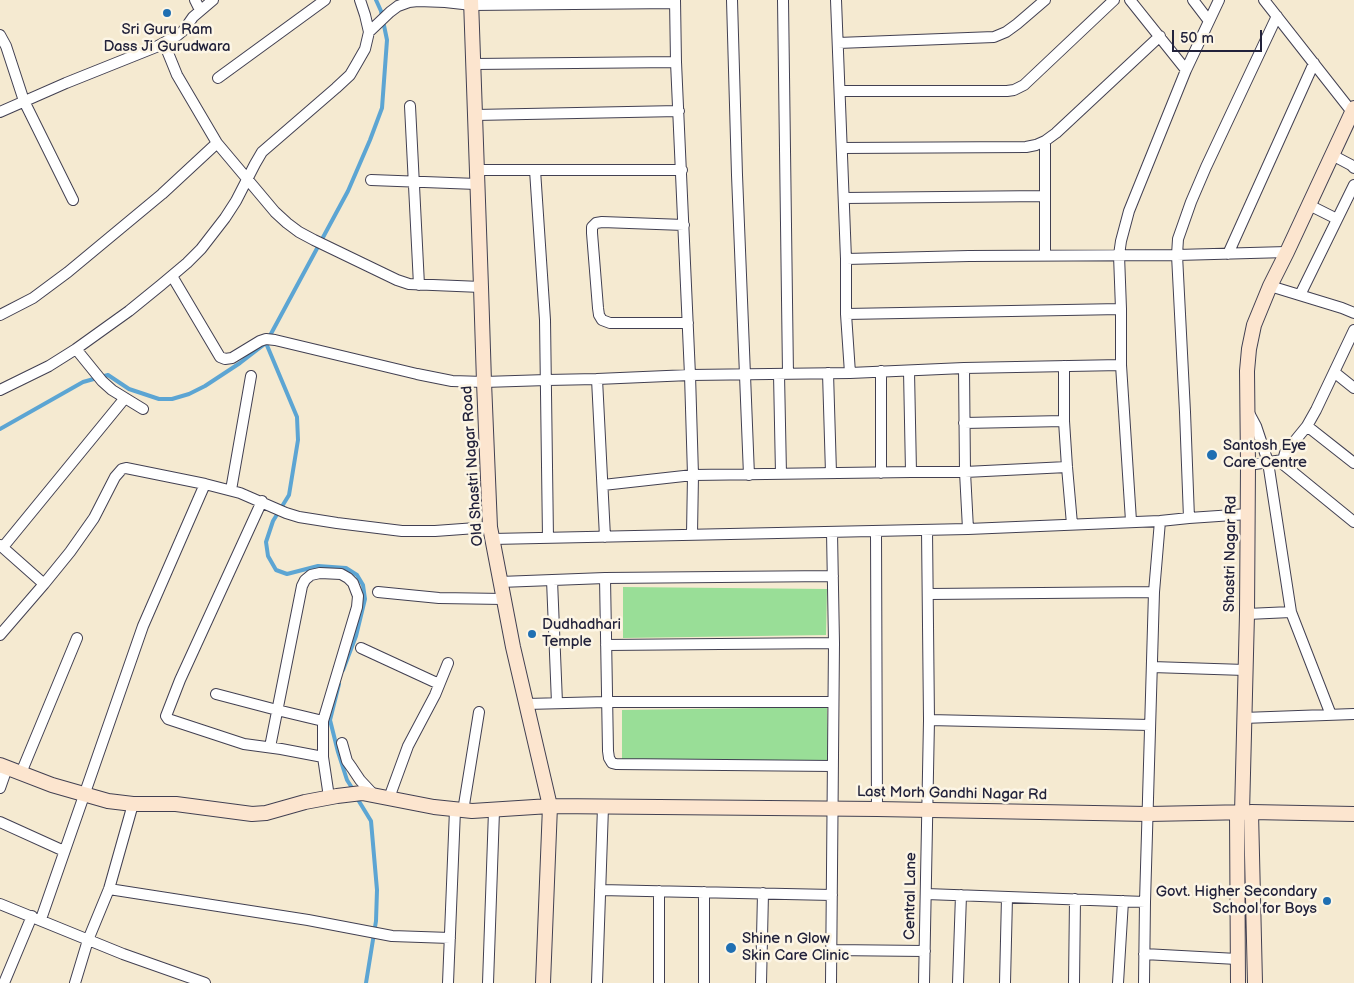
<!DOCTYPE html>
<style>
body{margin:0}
#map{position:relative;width:1354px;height:983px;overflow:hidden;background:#f5ead1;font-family:"Balsamiq Sans",sans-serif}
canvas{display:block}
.scale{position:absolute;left:1172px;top:30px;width:90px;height:22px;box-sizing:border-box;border:2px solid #22223b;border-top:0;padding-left:6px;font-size:15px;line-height:18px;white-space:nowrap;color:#22223b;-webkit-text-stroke:4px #fcf5e5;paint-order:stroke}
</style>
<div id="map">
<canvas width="1354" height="983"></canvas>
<div class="scale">50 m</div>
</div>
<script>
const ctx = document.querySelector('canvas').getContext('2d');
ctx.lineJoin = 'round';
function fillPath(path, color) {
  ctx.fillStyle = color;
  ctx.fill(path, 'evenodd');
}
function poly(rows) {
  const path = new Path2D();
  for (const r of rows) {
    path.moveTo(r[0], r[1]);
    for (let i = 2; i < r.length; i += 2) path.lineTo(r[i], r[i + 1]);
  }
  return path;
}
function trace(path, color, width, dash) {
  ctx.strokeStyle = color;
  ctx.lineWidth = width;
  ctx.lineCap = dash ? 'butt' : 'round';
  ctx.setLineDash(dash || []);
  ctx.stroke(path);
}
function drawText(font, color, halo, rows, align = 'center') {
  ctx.font = font + ' "Balsamiq Sans",sans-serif';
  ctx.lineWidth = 5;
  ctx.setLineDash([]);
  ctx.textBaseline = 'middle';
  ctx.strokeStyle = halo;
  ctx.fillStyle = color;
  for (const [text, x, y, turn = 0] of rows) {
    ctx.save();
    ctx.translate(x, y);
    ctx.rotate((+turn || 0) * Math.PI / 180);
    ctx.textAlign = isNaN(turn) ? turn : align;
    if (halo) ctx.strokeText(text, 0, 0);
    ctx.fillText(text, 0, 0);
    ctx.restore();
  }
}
fillPath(poly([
 [623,587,827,589,826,635,623,638],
 [827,707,828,760,622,762,622,710]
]), '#99de97');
trace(poly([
 [266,343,297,417,298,440,289,495,273,521,266,542,268,556,276,570,287,574,318,566,346,568,357,575,363,585,365,599,356,636,343,670],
 [0,429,83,382,108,375,129,389,159,399,172,399,189,394,205,386,240,363,266,343,348,191,370,140,382,108,387,40,381,11,376,0],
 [339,684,330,720,338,752,347,780,354,791],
 [357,798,371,821,377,890,376,921,366,983]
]), '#5ca5d3', 4);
const street = poly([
 [195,0,200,10],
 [732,0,737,175,749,475],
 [783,0,788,374],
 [836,0,846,259,969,256,1177,255,1287,252],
 [1130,0,1186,70],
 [1193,0,1209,21],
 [1264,0,1352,112],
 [369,32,390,12,398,6,409,2,418,1,445,2,472,5,675,3],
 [0,35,6,46,24,101,73,200],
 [164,43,177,75,217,143,275,212,287,223,299,232,314,240,397,280,409,284,481,287],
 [838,43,994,37,1006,32,1017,24,1045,0],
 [474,64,676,62,675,0],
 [218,78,325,0],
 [840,91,1007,91,1014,90,1024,85,1114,0],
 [410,106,419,285],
 [0,112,66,83,156,47,178,35,184,30,193,17,213,0],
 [475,115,679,111],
 [842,148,1026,147,1036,145,1045,141,1056,133,1160,36],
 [1332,155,1351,165,1354,168],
 [477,170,682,170],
 [535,170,545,320,548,538],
 [371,180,477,184],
 [844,198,1045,196],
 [1309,205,1337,219],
 [684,225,602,222,596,223,592,227,592,233,598,308,599,315,602,320,610,323,688,323],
 [1228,254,1314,63],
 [1045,256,1045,141],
 [846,259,846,314,850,373],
 [172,276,220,357,225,359,232,358,260,341,266,339,275,340,417,374,452,381,484,382,547,380,597,379,690,375,850,373,964,368,1121,365],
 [1270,286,1342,308,1354,313],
 [1300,295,1354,185],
 [846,314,1121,309],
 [0,315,33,298,68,272,162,194,217,143],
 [1354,330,1316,410,1307,426,1285,453,1283,460,1284,465,1289,469,1354,522],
 [1064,366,1064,421,1067,467,1072,524],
 [964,368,965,472,968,529],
 [881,371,881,473],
 [909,371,911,472,965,472,1067,467],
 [1334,372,1354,388],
 [828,373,831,473],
 [779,374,781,474],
 [597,379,605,537],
 [0,390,49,366,76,349,129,311,161,285,187,263,201,249,225,218,236,201,255,164,262,152,336,88,350,75,357,63,365,49,369,32,365,15,360,0],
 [125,398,143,409],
 [1248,411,1256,426,1268,462,1291,612,1331,715],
 [964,423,1064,421],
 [1307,426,1354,463],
 [1248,465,1283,460],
 [205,484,240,493,286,513,299,517,337,523,402,531,435,531,490,527],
 [603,485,693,475,690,375,676,62],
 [231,490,251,376],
 [262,501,180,680,166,716,168,719,171,720,244,744,281,749,323,757],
 [1189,518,1248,514],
 [1131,521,1121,365,1121,309,1119,255,1121,241,1129,211,1186,70,1219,0],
 [876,531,877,809],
 [692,534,693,475,911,472],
 [492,539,968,529,1160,521,1189,518,1185,412,1177,255,1178,239,1191,202,1206,167,1277,16],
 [0,545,44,584],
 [3,547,125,398,112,390,102,381,76,349],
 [605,578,608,751,609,758,612,763,616,764,833,766],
 [552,580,557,703],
 [500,582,605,578,833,576],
 [378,592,439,598,504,599],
 [929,594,1154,592],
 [1247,614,1291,612],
 [0,635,44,584,70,552,94,518,115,477,122,469,126,468,205,484,143,626,41,919],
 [606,645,834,643],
 [361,648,439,684],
 [1152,667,1245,670],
 [216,694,277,710,323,721],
 [526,704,607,702,833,702],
 [1243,718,1354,714],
 [929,720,1150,725],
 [342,743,347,761,352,768,360,780,374,795],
 [270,747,302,586,305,580,311,575,320,573,341,574,348,578,353,583,358,596,357,607,323,721,323,757,329,797],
 [21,773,77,638],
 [0,788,7,768],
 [389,798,408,746,435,695,448,663],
 [463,811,479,712],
 [0,822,64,851],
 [109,889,308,920,392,936,450,938],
 [600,890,832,895],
 [659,891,659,983],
 [704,892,704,983],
 [926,894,1145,902],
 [0,904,123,954,205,983],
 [831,950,925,951],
 [1144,954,1237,959],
 [4,983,32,916],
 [75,983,88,940,109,889,133,804],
 [448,983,455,810],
 [488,983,494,811],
 [597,983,603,807],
 [761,983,763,893],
 [831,983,834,643,832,532],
 [924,983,929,720,927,530],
 [958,983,961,895],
 [1005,983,1007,897],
 [1074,983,1075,899],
 [1118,983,1123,901],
 [1144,983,1145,902,1154,592,1160,521]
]);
const secondary = poly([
 [471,0,481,287,484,382,490,527,513,647,550,806,543,983],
 [0,765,52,785,108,801,133,804,176,804,252,814,266,813,305,802,337,796,362,793,434,807,472,811,550,806,877,809,1148,814,1251,812,1354,814],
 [1251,812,1255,983],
 [1237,813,1238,983],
 [1242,813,1247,614,1248,465,1247,371,1249,349,1254,325,1270,286,1287,252,1354,108]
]);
trace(street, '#424052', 12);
trace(secondary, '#424052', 16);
trace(street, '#fff', 10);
trace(secondary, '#fce5cf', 14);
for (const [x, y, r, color] of [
 [167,13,5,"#1f6fb2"],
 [1212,455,6,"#1f6fb2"],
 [532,634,5,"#1f6fb2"],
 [1327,901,5,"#1f6fb2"],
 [731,948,6,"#1f6fb2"]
]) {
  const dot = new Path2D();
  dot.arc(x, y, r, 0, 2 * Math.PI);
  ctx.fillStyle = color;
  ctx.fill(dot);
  trace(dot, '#fcf5e5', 2);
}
drawText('15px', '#22223b', '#fcf5e5', [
 ["Sri Guru Ram",167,30,"center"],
 ["Dass Ji Gurudwara",167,47,"center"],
 ["Santosh Eye",1223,446],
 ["Care Centre",1223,463],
 ["Dudhadhari",542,625],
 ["Temple",542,642],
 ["Govt. Higher Secondary",1317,892,"right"],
 ["School for Boys",1317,909,"right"],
 ["Shine n Glow",742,939],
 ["Skin Care Clinic",742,956]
], 'left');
drawText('15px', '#22223b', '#fcf5e5', [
 ["Old Shastri Nagar Road",473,466,-94],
 ["Shastri Nagar Rd",1231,554,-89],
 ["Last Morh Gandhi Nagar Rd",952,794,1],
 ["Central Lane",911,896,-89]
]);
</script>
